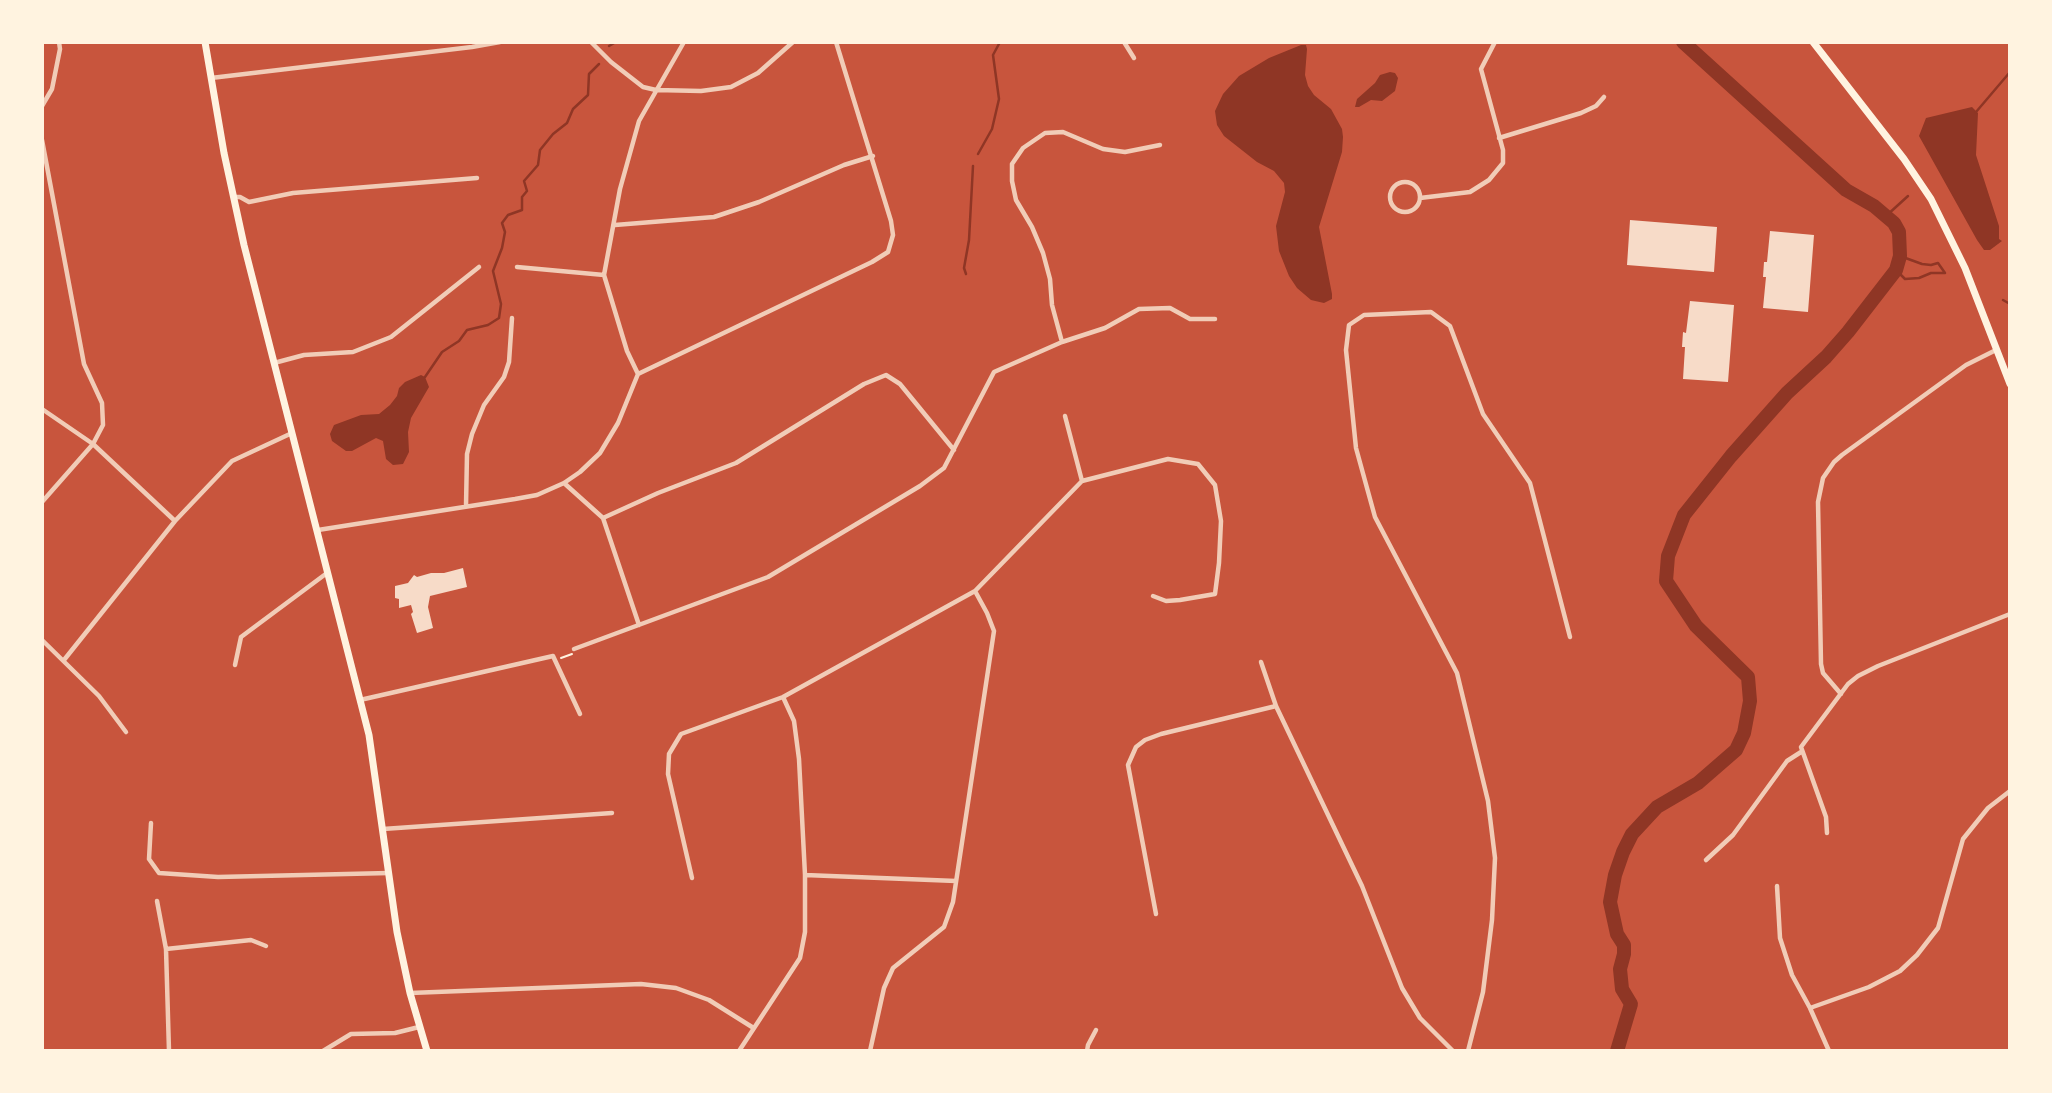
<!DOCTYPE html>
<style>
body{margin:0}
#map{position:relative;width:2052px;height:1093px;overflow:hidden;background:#c8553d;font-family:"Asap Condensed",sans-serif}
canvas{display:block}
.frame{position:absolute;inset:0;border:44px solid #fff3e0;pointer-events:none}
</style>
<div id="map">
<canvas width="2052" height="1093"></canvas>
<div class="frame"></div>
</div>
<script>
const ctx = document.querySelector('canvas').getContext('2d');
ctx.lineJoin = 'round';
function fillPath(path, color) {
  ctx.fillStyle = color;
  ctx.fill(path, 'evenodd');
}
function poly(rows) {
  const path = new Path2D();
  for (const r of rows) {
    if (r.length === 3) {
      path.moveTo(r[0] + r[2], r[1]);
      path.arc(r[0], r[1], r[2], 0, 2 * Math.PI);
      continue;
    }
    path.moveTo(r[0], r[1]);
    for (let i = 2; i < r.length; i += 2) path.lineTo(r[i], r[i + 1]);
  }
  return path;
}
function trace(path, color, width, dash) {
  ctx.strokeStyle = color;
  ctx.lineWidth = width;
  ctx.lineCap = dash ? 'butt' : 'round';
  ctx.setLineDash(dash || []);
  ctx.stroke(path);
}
fillPath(poly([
 [1301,45,1306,45,1307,49,1305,75,1308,86,1314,95,1331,109,1342,129,1343,137,1342,152,1319,227,1332,294,1332,299,1324,303,1311,300,1297,288,1289,276,1279,251,1276,226,1285,192,1284,183,1274,171,1257,162,1224,136,1217,125,1215,111,1223,94,1239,76,1269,58],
 [1390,72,1395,73,1398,78,1395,91,1382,101,1371,100,1359,107,1355,107,1357,99,1375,83,1380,75],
 [1972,107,1978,113,1976,155,1999,226,1999,239,2002,241,1990,250,1984,250,1977,240,1919,136,1926,118],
 [421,375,425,377,429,387,411,418,408,432,409,452,403,464,393,465,386,459,383,441,376,438,352,451,346,451,332,441,330,434,334,425,361,415,379,414,390,405,397,396,399,388,405,382]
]), '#8f3625');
trace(poly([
 [609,46,616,42],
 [1976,112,2010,72],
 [978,154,992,129,999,99,993,55,1000,42],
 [1886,216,1908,196],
 [1900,256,1922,264,1931,265,1938,263,1945,273],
 [1896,270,1905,279,1919,278,1931,273,1945,273],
 [966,274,964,268,969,240,973,166],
 [2003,300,2010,304],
 [425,377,442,352,459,341,467,330,488,325,499,318,501,304,493,271,502,248,505,232,502,223,508,215,522,210,522,197,527,191,524,181,538,165,540,150,553,134,567,123,573,109,588,95,589,74,599,64]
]), '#8f3625', 2.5);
trace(poly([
 [1617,1051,1631,1004,1622,989,1620,969,1624,954,1624,945,1617,934,1610,902,1615,875,1623,852,1632,834,1657,807,1698,783,1736,750,1744,733,1750,701,1748,677,1696,626,1666,581,1668,556,1684,515,1731,456,1787,393,1826,357,1848,332,1896,270,1900,256,1899,232,1894,223,1874,206,1846,190,1683,42]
]), '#8f3625', 14);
fillPath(poly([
 [1630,220,1717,227,1714,272,1627,265],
 [1770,231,1814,235,1808,312,1763,308,1766,277,1763,277,1764,262,1767,262],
 [1690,301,1734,305,1728,382,1683,379,1685,347,1682,347,1683,332,1686,333],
 [463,568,467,587,430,596,428,607,433,628,417,633,411,614,413,612,411,605,399,608,399,599,395,598,395,586,408,583,414,575,417,577,431,573,444,573]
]), '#f7dbc8');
trace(poly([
 [561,658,572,654]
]), '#fff3e0', 2);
trace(poly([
 [591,42,611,62,643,87,656,90,701,91,731,87,758,73,793,42],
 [1124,42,1134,58],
 [211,78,472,47,500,42],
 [42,106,52,89,60,49,59,42],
 [1499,138,1581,113,1596,106,1604,97],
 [42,140,84,364,102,403,103,425,93,444,42,502],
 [1405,197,15],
 [234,197,240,197,249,202,293,193,477,178],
 [1420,198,1470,192,1489,180,1503,163,1503,150,1481,69,1495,42],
 [615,225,714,217,759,202,844,165,873,156],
 [517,267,604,275],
 [1062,342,1052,305,1050,279,1043,253,1032,227,1016,200,1012,181,1012,164,1023,148,1045,133,1063,132,1103,149,1125,152,1160,145],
 [274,363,304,355,353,352,391,337,479,267],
 [638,374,627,351,604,275,620,189,639,121,684,42],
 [42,409,93,444,175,521],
 [1065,416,1082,481],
 [564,483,603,518,639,625],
 [466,506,467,454,472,434,484,405,504,377,509,362,512,318],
 [603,518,658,493,736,463,864,384,886,375,900,384,954,450],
 [318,530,515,499,537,495,564,483,580,472,600,453,618,423,638,374,872,262,888,252,893,235,891,221,836,42],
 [42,640,99,696,126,732],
 [574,649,768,577,920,486,944,468,994,372,1062,342,1105,328,1139,309,1170,308,1190,319,1215,319],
 [64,660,175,521,232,461,292,433],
 [1261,662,1276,706,1362,886,1402,988,1420,1018,1453,1051],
 [235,665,241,637,327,573],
 [1841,694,1823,673,1821,664,1818,502,1823,478,1834,462,1842,455,1966,365,1996,350],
 [360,700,553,656,580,714],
 [151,823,149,859,159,873,218,877,389,873],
 [383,829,612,813],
 [1827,833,1826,817,1801,747,1848,684,1858,676,1878,666,2010,614],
 [1706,860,1733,835,1787,761,1801,752],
 [805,875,956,881],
 [692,878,668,774,669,754,681,734,783,697,975,591,1082,481,1168,459,1198,464,1215,485,1221,521,1219,563,1215,594,1180,600,1166,601,1153,596],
 [1777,886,1780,938,1792,975,1810,1008,1829,1051],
 [157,901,166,949,169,1051],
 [1156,914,1128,765,1136,747,1145,740,1161,734,1276,706],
 [166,949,251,940,266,946],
 [410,993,641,984,676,988,709,1000,752,1027],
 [1810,1008,1869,987,1900,971,1917,955,1938,928,1963,839,1988,808,2010,791],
 [323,1051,351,1034,395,1033,419,1027],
 [739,1051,800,958,805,932,805,875,799,759,794,721,783,697],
 [870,1051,884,988,893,968,944,927,953,902,994,631,987,613,975,591],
 [1087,1051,1088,1045,1096,1030],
 [1468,1051,1483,992,1492,920,1495,858,1488,801,1457,673,1375,517,1367,488,1356,448,1346,350,1349,325,1364,315,1431,312,1450,326,1483,414,1530,483,1570,637]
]), '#f1ccb7', 4.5);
trace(poly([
 [205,42,224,153,244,245,369,735,397,932,410,993,427,1051],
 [1813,42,1904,159,1931,199,1965,268,2010,384]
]), '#fff3e0', 7);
</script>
